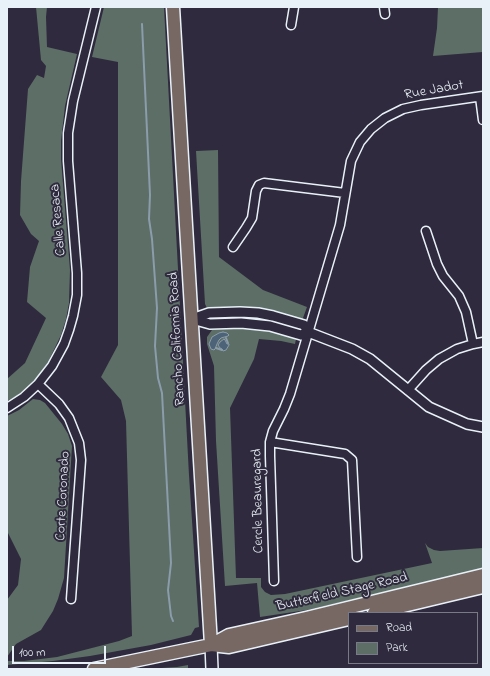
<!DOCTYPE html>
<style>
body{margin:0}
#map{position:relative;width:490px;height:676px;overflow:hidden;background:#2f2a3d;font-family:"Indie Flower",sans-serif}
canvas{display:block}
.frame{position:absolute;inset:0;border:8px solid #e8f1f8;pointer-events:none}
.legend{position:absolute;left:348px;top:612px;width:130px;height:52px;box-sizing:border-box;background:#2f2a3d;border:1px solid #797a88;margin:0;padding:5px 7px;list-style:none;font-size:12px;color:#e8f1f8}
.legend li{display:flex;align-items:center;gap:8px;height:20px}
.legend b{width:20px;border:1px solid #797a88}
.scale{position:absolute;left:12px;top:646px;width:94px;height:18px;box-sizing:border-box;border:2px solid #e8f1f8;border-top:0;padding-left:5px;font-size:12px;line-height:14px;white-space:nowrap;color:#e8f1f8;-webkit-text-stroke:3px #2f2a3d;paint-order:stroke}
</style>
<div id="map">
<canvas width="490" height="676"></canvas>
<div class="frame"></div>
<ul class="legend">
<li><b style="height:5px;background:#776864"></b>Road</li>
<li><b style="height:11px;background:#5c6e66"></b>Park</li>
</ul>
<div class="scale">100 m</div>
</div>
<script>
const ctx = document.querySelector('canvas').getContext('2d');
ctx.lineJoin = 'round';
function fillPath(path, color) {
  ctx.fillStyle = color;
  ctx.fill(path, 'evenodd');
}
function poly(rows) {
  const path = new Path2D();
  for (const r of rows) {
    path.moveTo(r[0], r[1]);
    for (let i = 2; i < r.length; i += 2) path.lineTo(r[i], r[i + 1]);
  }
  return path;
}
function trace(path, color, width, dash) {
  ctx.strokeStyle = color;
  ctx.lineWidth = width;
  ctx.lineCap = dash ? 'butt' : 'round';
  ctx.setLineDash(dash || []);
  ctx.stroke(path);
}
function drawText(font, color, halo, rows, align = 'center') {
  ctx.font = font + ' "Indie Flower",sans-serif';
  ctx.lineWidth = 4;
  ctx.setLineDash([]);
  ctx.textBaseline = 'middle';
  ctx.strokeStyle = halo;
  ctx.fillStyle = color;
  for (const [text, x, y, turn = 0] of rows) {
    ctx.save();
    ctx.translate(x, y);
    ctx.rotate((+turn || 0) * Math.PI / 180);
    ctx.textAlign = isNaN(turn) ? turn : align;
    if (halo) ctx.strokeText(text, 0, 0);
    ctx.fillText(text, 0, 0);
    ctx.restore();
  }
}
fillPath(poly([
 [36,7,47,7,46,17,47,47,77,54,65,106,61,141,61,159,70,270,69,303,66,319,61,335,48,362,39,375,29,386,17,396,7,401,7,379,25,363,46,318,27,302,30,267,39,241,31,234,20,215,21,181,28,89,37,75,44,78,46,66,41,60],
 [104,7,164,7,189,475,199,627,195,628,191,635,151,645,90,656,53,661,7,665,7,661,24,661,57,657,119,641,132,636,126,421,121,400,101,377,118,345,118,62,92,57],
 [438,7,483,7,483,52,433,56,437,28],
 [218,150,219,257,263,290,307,307,303,318,302,321,212,311,207,308,205,304,196,151],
 [254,316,272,319,297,327,297,328,296,329,218,320,216,319,217,317],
 [226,328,255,329,269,331,292,337,296,339,295,344,281,341,259,339,254,359,230,408,236,578,261,578,261,587,265,592,271,595,285,594,432,563,425,543,428,547,434,550,440,551,483,548,483,569,307,610,260,617,257,583,225,586,216,441,214,366,207,344,207,337,212,330,215,329],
 [33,399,40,400,45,403,62,424,68,434,72,446,64,578,58,599,53,611,41,630,16,644,7,657,7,600,18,585,21,559,7,531,7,416,19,410],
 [188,665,188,669,145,669,177,667]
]), '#5c6e66');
const water = poly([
 [223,332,227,333,229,335,228,336,221,338,219,340,217,344,215,349,214,350,211,349,209,344,212,337,219,333,223,332],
 [224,339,225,340,227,344,229,344,229,345,226,350,223,351,222,349,220,348,218,345,220,342,224,339]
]);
fillPath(water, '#4d6478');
trace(water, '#8b9cab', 1);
trace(poly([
 [142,24,150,195,149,219,152,239,157,308,155,346,158,378,162,393,171,563,168,590,171,616,173,621],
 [226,338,228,343],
 [216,348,222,350]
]), '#8b9cab', 2);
const minor = poly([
 [384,7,385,14],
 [291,25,294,7],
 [480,97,483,120],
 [426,231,437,264,443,276,459,296,466,312,473,344],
 [233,247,246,228,252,218,256,191,259,185,264,183,345,193],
 [38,384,59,404,69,418,79,443,81,460,71,599],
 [408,390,426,370,439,359,457,349,473,344,483,342],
 [7,408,24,397,38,384,52,366,64,344,69,330,73,316,77,295,77,273,68,161,68,133,73,101,96,7],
 [270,442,345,454,352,460,357,557],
 [274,581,270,456,270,442,273,431,284,409,290,394,340,225,351,161,360,142,371,129,385,118,403,109,421,105,483,96]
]);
const tertiary = poly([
 [192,319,209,313,240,312,258,313,273,316,304,325,308,332,352,349,370,359,429,407,467,424,483,427],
 [192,319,210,324,241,323,270,326,301,335,308,332]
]);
const secondary = poly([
 [211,645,212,669]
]);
const primary = poly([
 [173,7,211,645],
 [374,613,483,587],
 [211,645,229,647,349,619],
 [94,669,196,648,211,645,229,635,306,618,483,575]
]);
trace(minor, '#e8f1f8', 11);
trace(tertiary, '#e8f1f8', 12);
trace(secondary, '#e8f1f8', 14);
trace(primary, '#e8f1f8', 15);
trace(minor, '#2f2a3d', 8);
trace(tertiary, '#2f2a3d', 9);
trace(secondary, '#2f2a3d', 11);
trace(primary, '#776864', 12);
drawText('14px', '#e8f1f8', '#2f2a3d', [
 ["Rue Jadot",434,91,-10],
 ["Calle Resaca",59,220,-95],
 ["Rancho California Road",178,339,-93],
 ["Corte Coronado",64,496,-87],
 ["Cercle Beauregard",259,501,-91],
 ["Butterfield Stage Road",342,593,-13]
]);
</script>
